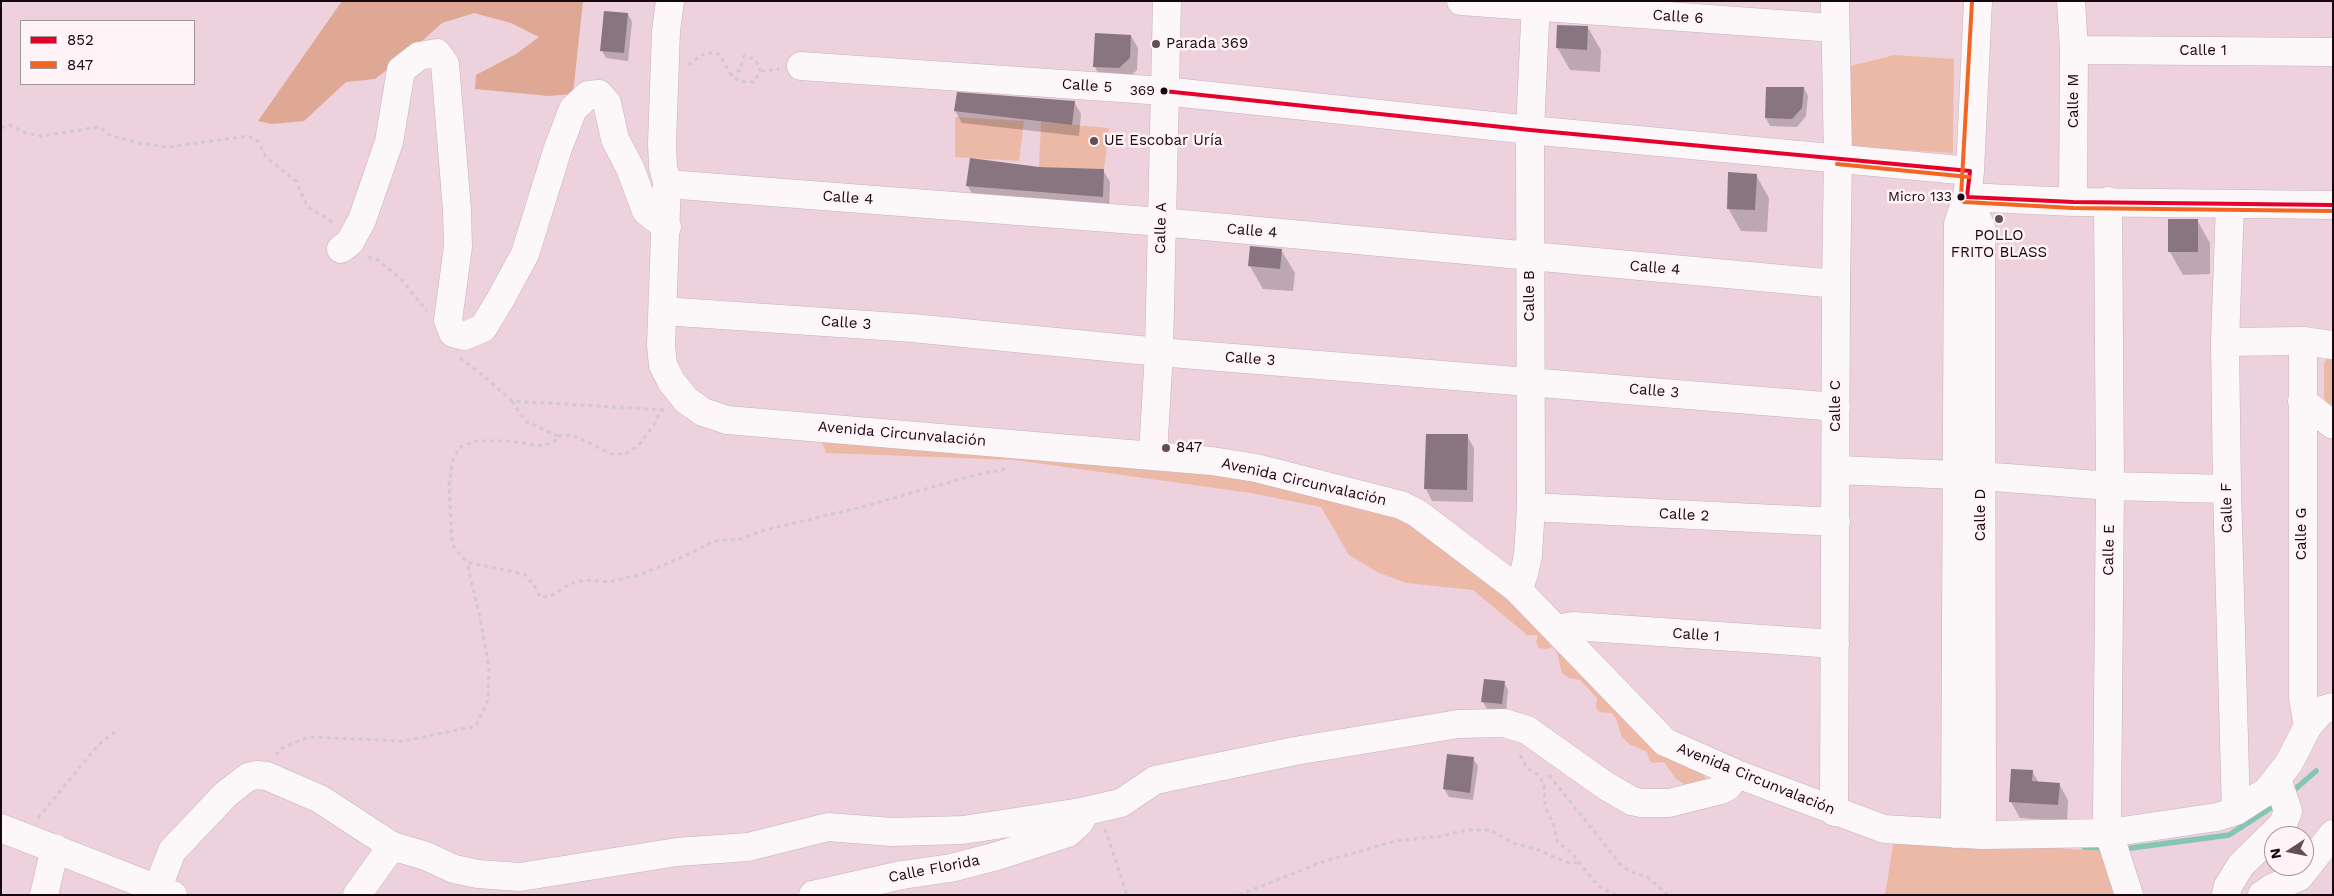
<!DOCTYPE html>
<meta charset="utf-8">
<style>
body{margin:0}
#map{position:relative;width:2334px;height:896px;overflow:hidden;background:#edd1dd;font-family:"Work Sans",sans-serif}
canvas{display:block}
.frame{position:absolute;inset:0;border:2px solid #17070e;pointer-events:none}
.legend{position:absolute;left:20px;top:20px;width:175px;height:65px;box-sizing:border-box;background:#fff3f8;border:1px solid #a2959a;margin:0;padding:6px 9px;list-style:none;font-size:15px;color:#17070e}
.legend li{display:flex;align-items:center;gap:10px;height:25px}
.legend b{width:25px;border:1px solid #a2959a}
.north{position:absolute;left:2264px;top:826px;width:50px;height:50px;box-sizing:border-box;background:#fff3f8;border:1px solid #a2959a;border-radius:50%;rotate:259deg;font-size:14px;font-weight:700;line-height:20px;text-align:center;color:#17070e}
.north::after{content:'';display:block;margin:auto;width:18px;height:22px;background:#624e56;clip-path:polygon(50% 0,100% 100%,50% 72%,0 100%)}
</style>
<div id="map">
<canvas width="2334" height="896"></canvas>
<div class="frame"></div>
<ul class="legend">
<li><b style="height:6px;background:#e4002b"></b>852</li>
<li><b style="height:6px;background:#f26522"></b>847</li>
</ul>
<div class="north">N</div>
</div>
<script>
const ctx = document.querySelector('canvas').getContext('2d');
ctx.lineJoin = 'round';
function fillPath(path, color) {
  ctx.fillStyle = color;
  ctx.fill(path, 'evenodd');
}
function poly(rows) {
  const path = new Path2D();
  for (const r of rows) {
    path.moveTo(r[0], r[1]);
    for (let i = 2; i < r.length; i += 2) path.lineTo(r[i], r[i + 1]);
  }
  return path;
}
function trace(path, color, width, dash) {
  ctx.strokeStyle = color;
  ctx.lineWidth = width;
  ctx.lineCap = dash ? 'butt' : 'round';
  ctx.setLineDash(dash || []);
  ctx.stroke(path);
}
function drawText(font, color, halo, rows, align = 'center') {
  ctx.font = font + ' "Work Sans",sans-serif';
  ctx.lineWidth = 5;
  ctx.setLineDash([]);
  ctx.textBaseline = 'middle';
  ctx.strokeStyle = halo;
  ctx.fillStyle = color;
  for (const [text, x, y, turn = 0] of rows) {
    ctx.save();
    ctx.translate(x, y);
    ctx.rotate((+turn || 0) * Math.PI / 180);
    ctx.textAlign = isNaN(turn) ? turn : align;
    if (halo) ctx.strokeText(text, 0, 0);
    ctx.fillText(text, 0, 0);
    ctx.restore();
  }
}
fillPath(poly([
 [1895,55,1954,59,1953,153,1850,147,1846,67],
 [955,117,1024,121,1019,161,955,157],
 [1041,122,1109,128,1104,169,1039,167],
 [2333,354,2333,411,2324,398,2324,364,2328,356],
 [819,432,1148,457,1401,513,1518,602,1702,773,1709,783,1686,785,1676,779,1664,762,1653,763,1649,760,1647,752,1629,744,1622,737,1616,719,1612,713,1600,712,1596,708,1597,698,1580,680,1569,678,1562,673,1557,653,1553,647,1545,649,1539,648,1536,642,1538,635,1527,635,1473,590,1407,583,1379,573,1349,555,1321,507,1251,493,1015,460,826,453],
 [1894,839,2106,851,2127,895,1885,895]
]), '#edb9a7');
fillPath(poly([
 [342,1,583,1,573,94,549,96,475,89,476,75,516,54,539,37,511,23,474,13,442,23,412,50,375,79,346,82,304,121,272,124,258,121]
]), '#dea895');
fillPath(poly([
 [628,14,632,22,628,61,606,58,602,51],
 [1588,28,1601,50,1600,72,1570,70,1557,47],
 [1131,36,1138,48,1137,70,1126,80,1101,79,1095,67],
 [1804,88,1808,96,1806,116,1797,127,1770,126,1766,118],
 [958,94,1074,102,1081,114,1079,136,962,123,955,111],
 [1039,168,1103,170,1110,182,1109,208,974,197,967,185],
 [1756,175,1769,198,1767,232,1741,231,1728,208],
 [2169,220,2197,220,2210,243,2210,274,2183,275,2170,252],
 [1281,250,1295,273,1293,291,1263,289,1250,266],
 [1467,436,1474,448,1473,502,1432,501,1426,489],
 [1504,682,1508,690,1506,711,1487,709,1483,702],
 [1473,759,1478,766,1473,800,1449,797,1444,789],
 [2032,771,2039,783,2059,784,2068,800,2067,821,2020,818,2011,802]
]), '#0003');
trace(poly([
 [2293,791,2316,771],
 [2084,847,2105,848],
 [2131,848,2229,835,2277,804]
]), '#84c6b4', 5.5);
fillPath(poly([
 [604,11,628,13,624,53,600,51],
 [1557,25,1588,26,1587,50,1556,48],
 [1095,33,1131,35,1130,58,1119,68,1093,67],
 [1766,87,1804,87,1802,108,1792,119,1765,118],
 [957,92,1075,101,1072,125,954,111],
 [970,158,1039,167,1104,169,1103,197,966,186],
 [1728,172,1757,174,1755,210,1727,209],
 [2168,219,2198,219,2198,252,2168,252],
 [1250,246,1282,249,1280,269,1248,266],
 [1426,434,1468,434,1467,490,1424,489],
 [1484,679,1505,681,1502,704,1481,702],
 [1447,754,1474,757,1470,793,1443,789],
 [2011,769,2033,770,2032,781,2060,783,2058,805,2009,802]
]), '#887580');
const minor = poly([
 [670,1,666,31,662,144,663,167,667,182,661,345,663,365,671,381,686,400,703,412,727,420,1212,461,1256,468,1401,505,1417,513,1516,588,1665,742,1737,774,1884,829,1982,835,2109,833,2217,817,2236,811,2267,791,2289,763,2308,726,2322,710,2333,707],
 [1461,1,1834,28],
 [2071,1,2074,50,2073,202],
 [2074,50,2333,52],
 [801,66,1164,91,1530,130,1970,171],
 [667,184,1161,222,1836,284],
 [1967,197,1981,227,1982,835],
 [1967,197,2073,202,2333,205],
 [2108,201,2110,486,2107,816,2109,833,2129,895],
 [2230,205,2225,342,2227,489,2236,811],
 [341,249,350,242,362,220,389,142,401,70,419,56,437,53,445,64,457,210,458,247,448,320,453,333,464,336,483,328,500,300,525,254,558,148,573,109,588,95,599,94,607,103,615,139,630,168,646,211,667,227],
 [663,311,912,328,1159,352,1836,407],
 [2303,341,2303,698,2308,726],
 [2225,342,2303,341,2333,345],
 [2302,401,2333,425],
 [1153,454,1159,352,1167,1],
 [1837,470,1981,476,2110,486,2227,489],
 [1531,507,1836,522],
 [1516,588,1520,585,1524,574,1528,555,1531,507,1530,130,1536,1],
 [1557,629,1573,626,1835,644],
 [1834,812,1836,284,1838,158,1835,1],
 [1,828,173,895],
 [1955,834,1958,224,1967,197,1970,171,1978,1],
 [158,887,172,851,226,794,248,777,257,775,267,776,320,799,392,846,426,856,454,869,478,874,520,877,677,852,748,847,828,827,892,832,963,830,1081,812,1121,803,1155,780,1295,751,1458,724,1504,723,1527,730,1606,786,1632,801,1641,803,1669,803,1721,790,1728,786,1737,774],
 [44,895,55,848],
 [357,895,392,846],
 [813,895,902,875,951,868,997,856,1068,833,1079,823,1083,816,1081,812],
 [2226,895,2228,886,2241,865,2283,824,2288,811,2277,779],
 [2262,895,2272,888,2299,877,2333,834]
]);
trace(minor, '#c7b1ba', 29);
trace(poly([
 [688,65,705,53,713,53,719,54,731,75,739,81,753,82,761,71,755,59,744,56,740,70,731,75],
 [761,71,779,69],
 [1,128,9,125,26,133,42,136,99,127,111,136,143,144,168,147,248,136,258,141,266,157,296,181,307,206,334,223],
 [368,257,378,260,399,277,427,311],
 [460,358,485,377,512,401,665,410],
 [512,401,525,421,558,436,555,441,543,446,507,441,476,441,460,447,453,459,449,484,452,544,466,562,524,574,534,585,540,597,551,596,570,584,585,580,610,582,642,574,685,556,714,541,741,539,765,530,862,507,975,475,1007,469],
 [558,436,572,435,612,454,625,454,639,445,654,425,661,410],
 [276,755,282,748,308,737,404,741,476,726,488,700,489,668,479,613,467,563],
 [1520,755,1527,768,1539,775,1544,785,1545,807,1553,823,1558,843,1572,853,1598,886,1615,895],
 [1549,775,1620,864,1631,872,1647,877,1668,895],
 [38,818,99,744,119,729],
 [1105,829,1127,895],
 [1239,895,1322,862,1395,841,1442,836,1466,830,1490,830,1513,843,1539,850,1558,859,1570,863,1579,863]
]), '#d1c9cd', 3, [4, 4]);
trace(minor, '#fcf8fa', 28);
trace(poly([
 [1164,91,1530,130,1970,171,1967,197,2073,202,2333,205]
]), '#e4002b', 4);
trace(poly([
 [1972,1,1961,197,1964,202,2073,208,2333,211],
 [1837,164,1969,177]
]), '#f26522', 4);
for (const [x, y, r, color] of [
 [1156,44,5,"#624e56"],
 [1164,91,4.5,"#17070e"],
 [1094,141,5,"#624e56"],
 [1961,197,4.5,"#17070e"],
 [1999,219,5,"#624e56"],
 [1166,448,5,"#624e56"]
]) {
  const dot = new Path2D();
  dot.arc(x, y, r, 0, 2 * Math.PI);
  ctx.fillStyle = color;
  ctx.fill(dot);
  trace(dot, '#fff3f8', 2);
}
drawText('14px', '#17070e', '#fff3f8', [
 ["369",1155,91],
 ["Micro 133",1952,197]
], 'right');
drawText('15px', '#17070e', '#fff3f8', [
 ["Calle 6",1678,17,4],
 ["Calle 1",2203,51],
 ["Calle 5",1087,86,4],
 ["Calle M",2074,101,-90],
 ["Calle 4",848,198,4],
 ["Calle A",1161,228,-89],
 ["Calle 4",1252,231,5],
 ["Calle 4",1655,268,5],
 ["Calle B",1530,296,-90],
 ["Calle 3",846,323,4],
 ["Calle 3",1250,359,4],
 ["Calle 3",1654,391,5],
 ["Calle C",1836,406,-90],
 ["Avenida Circunvalación",902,434,5],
 ["Avenida Circunvalación",1304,482,13],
 ["Calle F",2227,508,-91],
 ["Calle 2",1684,515,3],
 ["Calle D",1981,515,-90],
 ["Calle G",2302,534,-90],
 ["Calle E",2109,550,-89],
 ["Calle 1",1696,635,4],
 ["Avenida Circunvalación",1756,779,22],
 ["Calle Florida",934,869,-11]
]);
drawText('15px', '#17070e', '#fff3f8', [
 ["Parada 369",1166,44],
 ["UE Escobar Uría",1104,141],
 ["POLLO",1999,236,"center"],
 ["FRITO BLASS",1999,253,"center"],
 ["847",1176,448]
], 'left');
</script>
